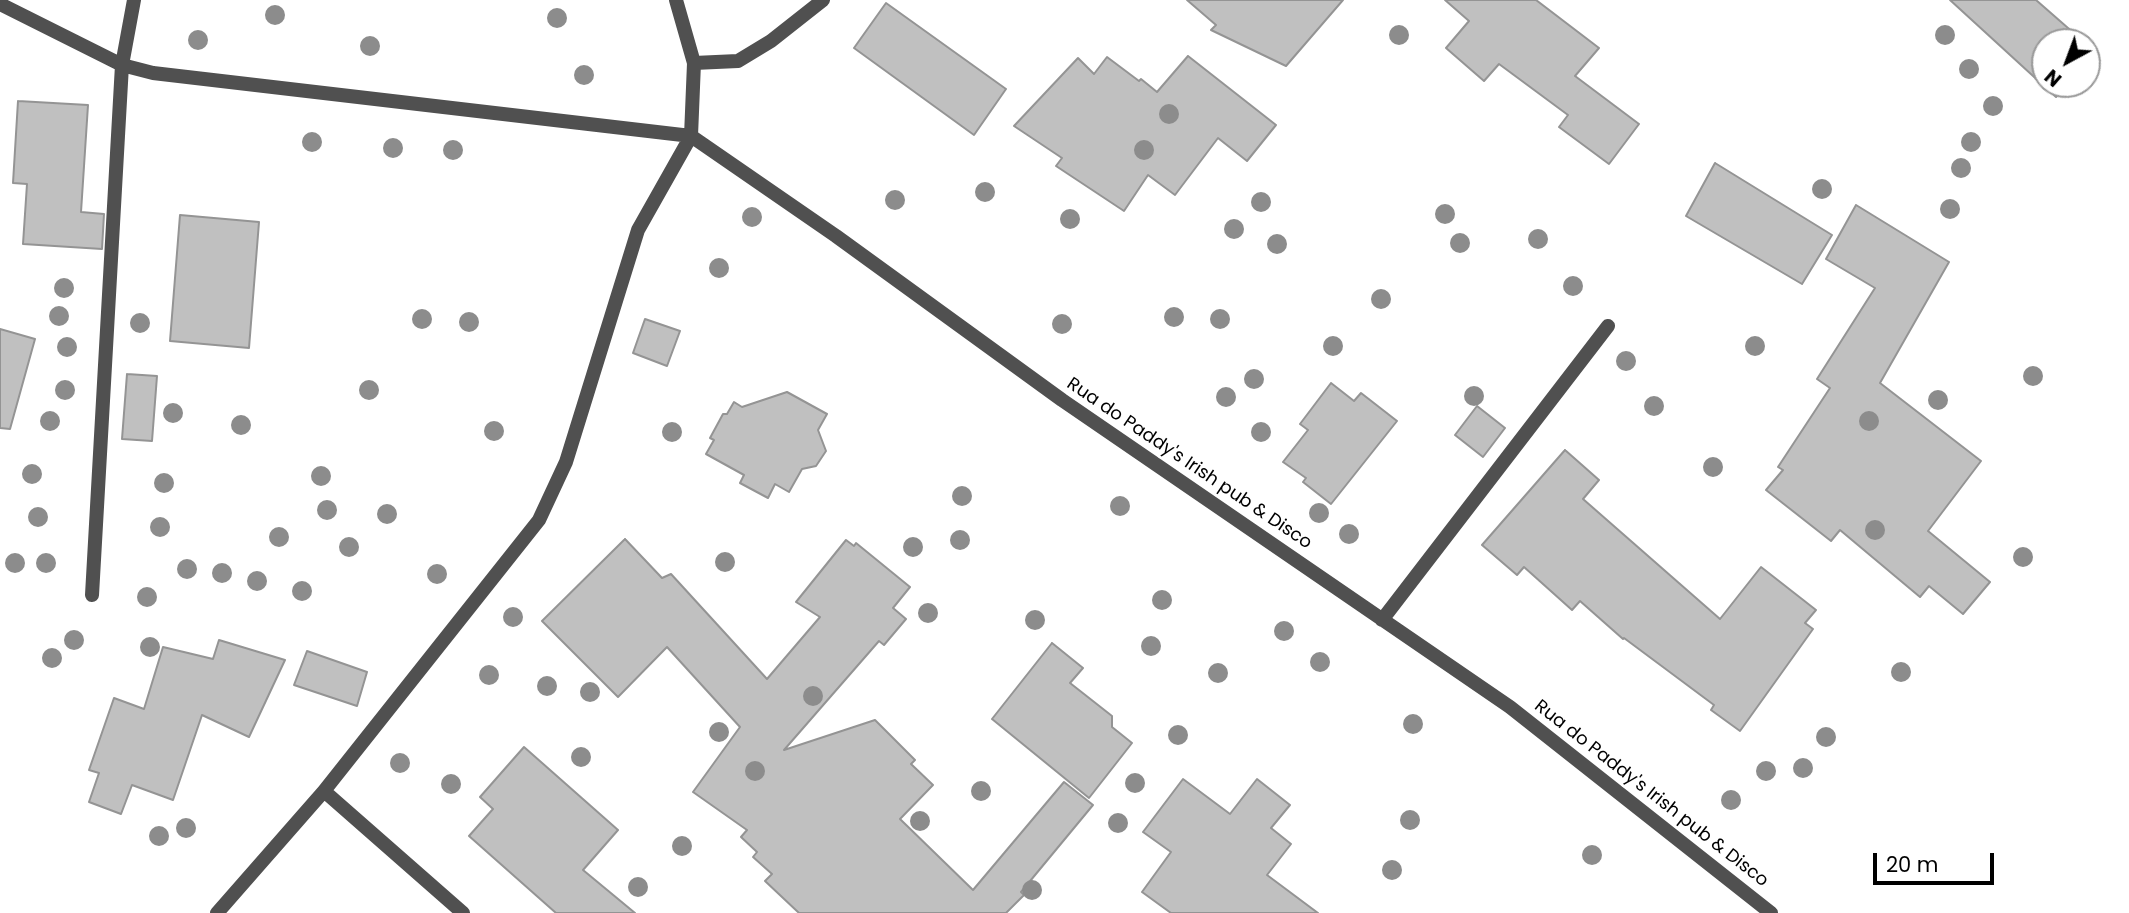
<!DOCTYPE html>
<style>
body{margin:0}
#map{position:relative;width:2129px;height:913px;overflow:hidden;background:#fff;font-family:Poppins,sans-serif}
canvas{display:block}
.north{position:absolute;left:2031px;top:28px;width:70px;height:70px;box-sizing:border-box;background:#fff;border:2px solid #999;border-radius:50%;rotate:221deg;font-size:19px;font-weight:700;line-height:28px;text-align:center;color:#000}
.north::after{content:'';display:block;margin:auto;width:24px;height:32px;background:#000;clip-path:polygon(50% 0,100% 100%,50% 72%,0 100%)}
.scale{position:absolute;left:1873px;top:853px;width:121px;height:32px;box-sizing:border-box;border:4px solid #000;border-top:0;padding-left:9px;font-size:21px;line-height:24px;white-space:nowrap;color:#000;-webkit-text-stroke:5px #fff;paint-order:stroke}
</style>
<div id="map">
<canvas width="2129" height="913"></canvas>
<div class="north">N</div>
<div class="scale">20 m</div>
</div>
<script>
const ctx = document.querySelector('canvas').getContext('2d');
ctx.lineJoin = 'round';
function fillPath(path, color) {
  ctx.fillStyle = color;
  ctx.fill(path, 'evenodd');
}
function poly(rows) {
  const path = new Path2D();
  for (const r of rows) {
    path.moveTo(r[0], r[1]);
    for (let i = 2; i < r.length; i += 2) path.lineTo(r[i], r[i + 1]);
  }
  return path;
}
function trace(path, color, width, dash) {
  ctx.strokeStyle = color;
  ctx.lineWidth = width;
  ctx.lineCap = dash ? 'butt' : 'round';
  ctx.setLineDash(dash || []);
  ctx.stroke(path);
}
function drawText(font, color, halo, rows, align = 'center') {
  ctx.font = font + ' Poppins,sans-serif';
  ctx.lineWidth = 5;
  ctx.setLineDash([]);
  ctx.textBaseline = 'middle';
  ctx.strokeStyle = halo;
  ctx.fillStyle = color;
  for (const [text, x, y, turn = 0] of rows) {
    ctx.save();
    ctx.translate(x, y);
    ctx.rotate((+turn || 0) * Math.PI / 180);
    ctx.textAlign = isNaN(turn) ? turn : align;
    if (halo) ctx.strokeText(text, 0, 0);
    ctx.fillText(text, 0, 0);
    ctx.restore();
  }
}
const building = poly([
 [1187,0,1343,0,1286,66,1211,30,1216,25,1187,0],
 [1445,0,1536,0,1599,48,1575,76,1639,124,1609,164,1559,127,1568,115,1499,64,1484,81,1446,48,1469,21,1445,0],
 [1950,0,2036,0,2084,42,2045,42,2045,84,2067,84,2056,97,1950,0],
 [886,3,1006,89,974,135,854,48,886,3],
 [1188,56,1276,125,1247,161,1218,138,1175,195,1148,175,1124,211,1056,166,1062,158,1014,126,1078,58,1094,74,1107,57,1139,81,1141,79,1157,92,1188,56],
 [18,101,88,105,81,212,104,214,102,249,23,244,27,184,13,183,18,101],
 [1715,163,1832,235,1802,284,1686,216,1715,163],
 [1856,205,1949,262,1880,383,1981,461,1928,531,1990,582,1963,614,1929,586,1920,597,1840,530,1831,541,1766,490,1783,470,1778,467,1830,388,1817,379,1875,288,1826,259,1856,205],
 [180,215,259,222,249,348,170,341,180,215],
 [645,319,680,331,667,366,633,353,645,319],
 [0,329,35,339,10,429,0,428,0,329],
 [127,374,157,376,152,441,122,439,127,374],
 [1331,383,1354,401,1361,393,1397,421,1331,504,1303,482,1306,478,1283,462,1308,430,1300,424,1331,383],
 [787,392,827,414,818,430,826,451,816,466,802,469,789,492,775,484,768,498,740,483,744,475,706,454,714,440,710,438,723,414,727,414,734,402,742,407,787,392],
 [1477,406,1505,428,1483,457,1455,435,1477,406],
 [1565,450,1599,480,1583,499,1720,619,1761,567,1816,610,1805,623,1813,629,1740,731,1711,710,1714,705,1624,638,1623,639,1580,601,1572,610,1524,567,1517,575,1482,545,1565,450],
 [625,539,662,578,671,574,767,679,820,617,796,602,846,540,854,546,856,543,910,587,893,608,906,619,884,645,879,641,784,750,875,720,915,760,911,764,933,785,900,819,973,890,1064,782,1093,805,1021,892,1024,895,1006,913,799,913,765,881,772,874,753,857,757,852,741,837,747,830,693,792,740,727,667,647,618,697,542,621,625,539],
 [219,640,285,660,249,737,202,715,173,800,132,785,121,814,89,802,99,773,89,770,114,698,144,709,163,647,213,659,219,640],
 [1052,643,1083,668,1070,683,1112,716,1112,727,1132,743,1089,798,992,719,1052,643],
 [307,651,367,672,357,706,294,685,307,651],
 [524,747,618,830,583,870,635,913,556,913,469,836,493,809,480,797,524,747],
 [1183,779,1230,814,1257,779,1290,805,1271,828,1291,844,1267,875,1318,913,1171,913,1142,892,1171,852,1143,832,1183,779]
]);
fillPath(building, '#c0c0c0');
trace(building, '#949494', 2);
trace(poly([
 [676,0,694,63,691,136,836,236,1062,400,1510,707,1771,913],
 [0,4,122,65,153,73,691,136,638,230,566,462,539,520,324,791,217,913],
 [694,63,738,61,771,41,823,0],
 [92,595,122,65,134,0],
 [1382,620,1608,326],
 [324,791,463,913]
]), '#505050', 14);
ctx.fillStyle = '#8c8c8c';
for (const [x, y] of [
 [275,15],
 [557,18],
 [1399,35],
 [1945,35],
 [198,40],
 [370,46],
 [1969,69],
 [584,75],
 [1993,106],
 [1169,114],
 [312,142],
 [1971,142],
 [393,148],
 [453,150],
 [1144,150],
 [1961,168],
 [1822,189],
 [985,192],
 [895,200],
 [1261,202],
 [1950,209],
 [1445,214],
 [752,217],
 [1070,219],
 [1234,229],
 [1538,239],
 [1460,243],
 [1277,244],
 [719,268],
 [1573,286],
 [64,288],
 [1381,299],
 [59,316],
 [1174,317],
 [422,319],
 [1220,319],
 [469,322],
 [140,323],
 [1062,324],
 [1333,346],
 [1755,346],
 [67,347],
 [1626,361],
 [2033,376],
 [1254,379],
 [65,390],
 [369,390],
 [1474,396],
 [1226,397],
 [1938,400],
 [1654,406],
 [173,413],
 [50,421],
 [1869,421],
 [241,425],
 [494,431],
 [672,432],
 [1261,432],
 [1713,467],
 [32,474],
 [321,476],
 [164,483],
 [962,496],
 [1120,506],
 [327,510],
 [1319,513],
 [387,514],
 [38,517],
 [160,527],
 [1875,530],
 [1349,534],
 [279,537],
 [960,540],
 [349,547],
 [913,547],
 [2023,557],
 [725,562],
 [15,563],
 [46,563],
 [187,569],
 [222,573],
 [437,574],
 [257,581],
 [302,591],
 [147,597],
 [1162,600],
 [928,613],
 [513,617],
 [1035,620],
 [1284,631],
 [74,640],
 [1151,646],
 [150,647],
 [52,658],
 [1320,662],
 [1901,672],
 [1218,673],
 [489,675],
 [547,686],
 [590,692],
 [813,696],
 [1413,724],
 [719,732],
 [1178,735],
 [1826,737],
 [581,757],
 [400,763],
 [1803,768],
 [755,771],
 [1766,771],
 [1135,783],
 [451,784],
 [981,791],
 [1731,800],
 [1410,820],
 [920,821],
 [1118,823],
 [186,828],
 [159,836],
 [682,846],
 [1592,855],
 [1392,870],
 [638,887],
 [1032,890]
]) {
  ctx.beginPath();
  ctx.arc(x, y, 10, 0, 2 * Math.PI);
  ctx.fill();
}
drawText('18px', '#000', '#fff', [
 ["Rua do Paddy's Irish pub & Disco",1189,464,34],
 ["Rua do Paddy's Irish pub & Disco",1651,794,38]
]);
</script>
